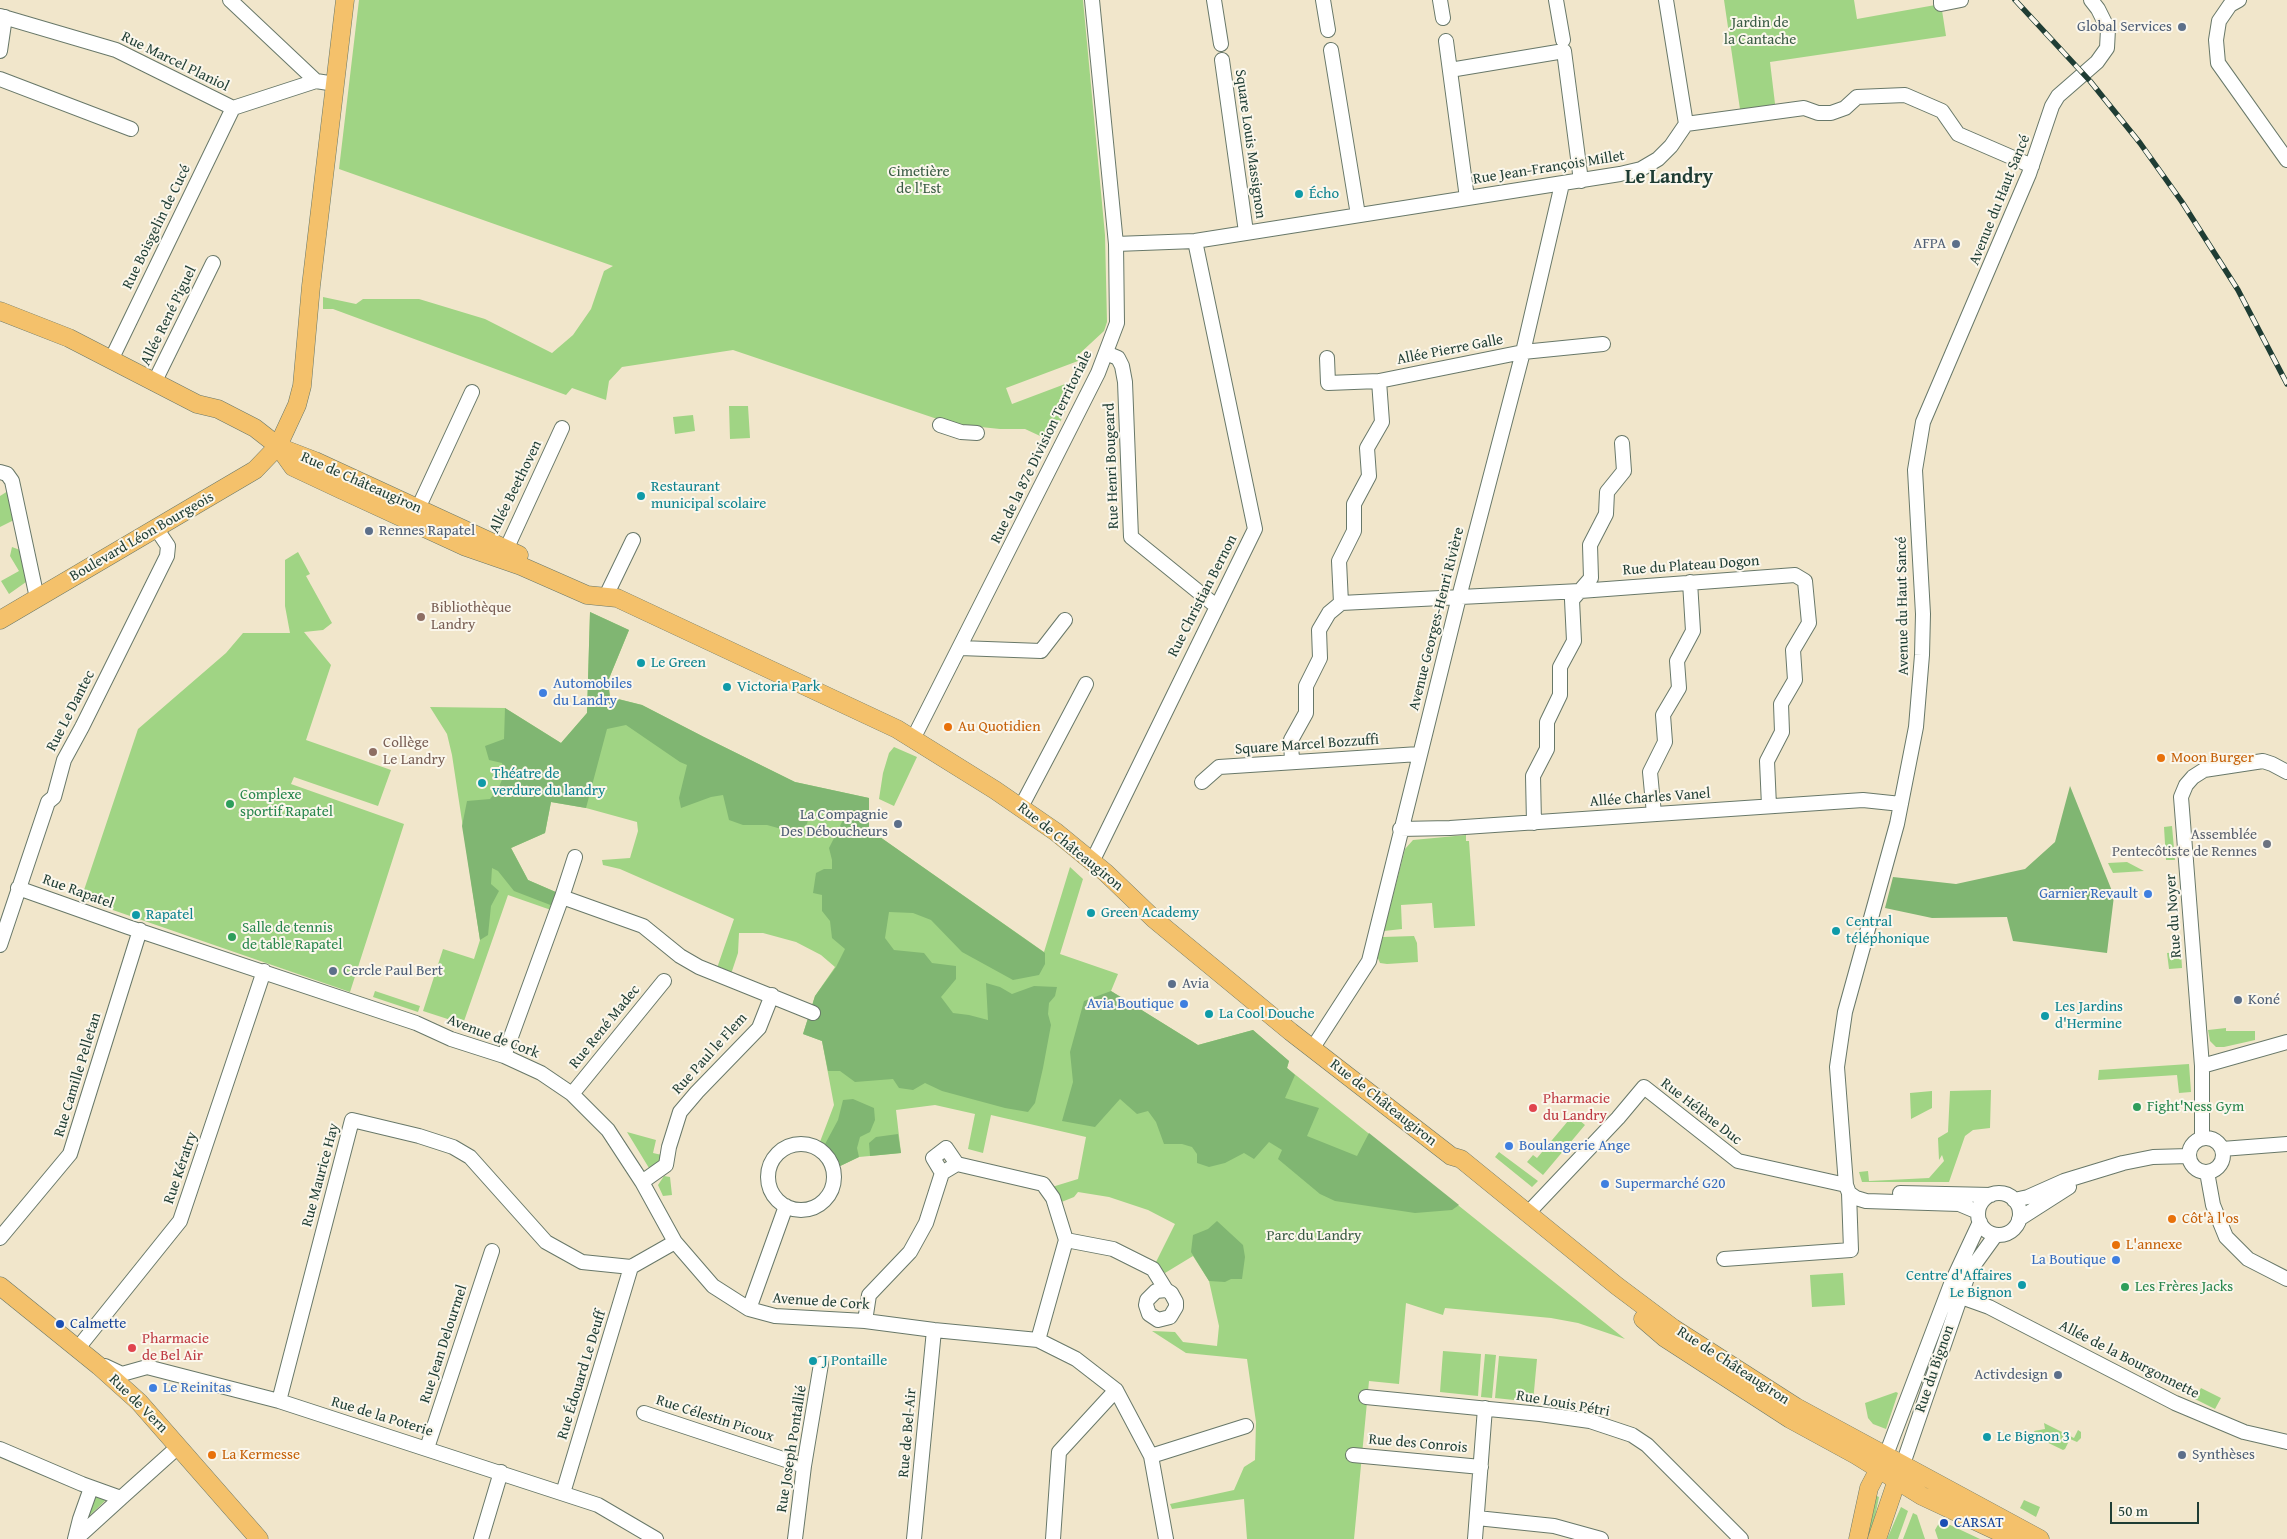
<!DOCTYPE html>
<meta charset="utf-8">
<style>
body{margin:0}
#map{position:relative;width:2287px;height:1539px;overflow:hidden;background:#f1e6cb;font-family:"Gentium Book Plus",serif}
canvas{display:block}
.scale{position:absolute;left:2110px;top:1502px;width:89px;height:22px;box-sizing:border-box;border:2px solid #1f3d34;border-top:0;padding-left:6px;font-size:15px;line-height:18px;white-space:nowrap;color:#1f3d34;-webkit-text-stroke:4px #fbf7ec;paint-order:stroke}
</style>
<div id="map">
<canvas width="2287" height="1539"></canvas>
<div class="scale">50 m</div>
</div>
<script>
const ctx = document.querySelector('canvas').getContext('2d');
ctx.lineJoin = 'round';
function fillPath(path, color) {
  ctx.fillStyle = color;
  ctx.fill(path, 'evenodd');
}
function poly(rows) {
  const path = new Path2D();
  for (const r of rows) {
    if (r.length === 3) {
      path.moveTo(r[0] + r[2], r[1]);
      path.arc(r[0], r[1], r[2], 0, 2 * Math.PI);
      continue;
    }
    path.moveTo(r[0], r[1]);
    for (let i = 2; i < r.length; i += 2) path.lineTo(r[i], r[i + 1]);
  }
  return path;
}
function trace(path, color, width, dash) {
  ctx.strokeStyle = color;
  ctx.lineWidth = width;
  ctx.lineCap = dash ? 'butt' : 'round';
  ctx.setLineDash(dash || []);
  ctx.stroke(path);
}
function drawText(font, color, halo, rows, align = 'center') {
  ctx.font = font + ' "Gentium Book Plus",serif';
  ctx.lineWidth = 4;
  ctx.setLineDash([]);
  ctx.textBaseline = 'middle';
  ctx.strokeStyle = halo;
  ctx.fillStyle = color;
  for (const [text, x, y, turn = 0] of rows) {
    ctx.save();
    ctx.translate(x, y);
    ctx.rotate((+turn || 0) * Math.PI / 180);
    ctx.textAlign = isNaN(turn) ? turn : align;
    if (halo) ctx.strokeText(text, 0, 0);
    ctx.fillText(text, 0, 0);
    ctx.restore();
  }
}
fillPath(poly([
 [359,0,1083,0,1105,235,1107,322,1104,331,1077,356,1078,361,1006,388,1012,404,1081,378,1051,441,1025,429,1000,429,952,424,733,350,622,367,609,381,606,400,572,388,566,395,333,309,323,309,323,297,356,304,363,299,419,299,485,319,552,353,573,335,591,309,604,271,613,266,339,169],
 [1724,0,1854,0,1857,19,1941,4,1946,36,1770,62,1776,112,1741,116],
 [729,406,748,406,750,438,730,439],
 [693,415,695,431,675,434,673,417],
 [8,491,16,519,0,527,0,496],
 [12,547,20,550,26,582,9,594,1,581,19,571,10,556],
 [298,552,310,574,306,576,332,623,323,630,304,632,331,665,306,740,391,770,378,806,294,777,291,784,404,824,350,992,81,899,138,729,226,653,243,633,290,633,285,606,285,560],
 [590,612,629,630,608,681,610,697,642,705,704,737,795,782,869,798,869,827,880,837,1044,952,1070,867,1083,879,1060,954,1118,974,1111,991,1198,1045,1253,1030,1289,1061,1287,1068,1625,1339,1578,1323,1551,1318,1445,1308,1443,1315,1406,1303,1399,1384,1369,1381,1354,1539,1247,1539,1244,1499,1172,1509,1170,1504,1234,1490,1244,1467,1255,1460,1256,1422,1247,1359,1186,1353,1152,1331,1175,1332,1183,1342,1217,1346,1219,1326,1209,1281,1193,1256,1165,1273,1155,1264,1175,1224,1148,1210,1109,1197,1078,1192,1074,1197,1059,1203,1052,1187,1078,1179,1086,1137,991,1115,983,1153,968,1149,975,1114,935,1105,896,1110,901,1153,859,1157,836,1168,829,1155,818,1147,834,1105,822,1041,803,1034,815,996,835,967,821,955,796,942,763,933,739,933,738,953,730,977,716,971,734,919,620,869,603,865,602,860,630,858,638,831,637,822,586,808,551,802,545,833,511,848,528,880,558,893,551,910,508,895,463,1024,423,1011,443,949,474,959,480,940,452,755,447,734,430,707,505,708,561,743,587,713],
 [894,747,917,757,894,806,879,799,883,773,889,753],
 [2172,826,2175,860,2166,860,2164,827],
 [1466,835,1466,841,1469,841,1475,926,1434,928,1432,903,1401,905,1402,929,1384,931,1405,849,1413,840],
 [2127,862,2144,871,2113,873,2108,863],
 [1414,936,1417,943,1418,962,1387,964,1380,963,1377,956,1383,937],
 [2181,952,2182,968,2169,969,2167,953],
 [375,991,420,1006,418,1012,373,997],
 [2226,1028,2226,1031,2255,1031,2255,1040,2224,1047,2216,1047,2210,1041,2208,1030],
 [2189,1064,2191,1092,2179,1093,2177,1075,2098,1080,2099,1070],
 [1991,1090,1990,1128,1973,1130,1965,1136,1949,1182,1862,1182,1859,1172,1868,1171,1869,1181,1929,1178,1944,1161,1942,1155,1939,1160,1938,1138,1948,1132,1950,1091],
 [1932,1091,1932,1108,1911,1119,1910,1093],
 [1573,1115,1585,1125,1543,1175,1527,1162,1533,1155,1537,1158],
 [627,1132,656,1140,653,1153,662,1155,657,1164,649,1168],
 [1499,1152,1538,1181,1532,1187,1495,1157],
 [664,1176,670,1177,672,1195,663,1196,658,1185],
 [1843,1273,1845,1305,1812,1307,1810,1275],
 [1443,1351,1481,1354,1478,1396,1440,1392],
 [1485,1354,1496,1355,1492,1398,1481,1397],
 [1499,1356,1537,1359,1533,1402,1495,1398],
 [2201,1388,2221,1398,2215,1409,2195,1399],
 [1896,1392,1898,1393,1886,1429,1873,1424,1868,1418,1865,1403],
 [2044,1423,2074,1438,2078,1430,2081,1432,2081,1438,2077,1442,2070,1439,2065,1449,2063,1450,2036,1437,2034,1431,2045,1429],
 [1873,1494,1879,1497,1875,1517,1868,1539,1863,1539],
 [94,1495,106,1500,88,1517],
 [2024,1500,2040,1507,2036,1517,2020,1508],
 [1901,1507,1908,1511,1898,1539,1887,1539],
 [1913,1513,1917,1515,1925,1539,1903,1539],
 [1939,1523,1947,1527,1948,1524,1980,1539,1938,1539,1935,1530]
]), '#a0d484');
fillPath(poly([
 [590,612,629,630,608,681,610,697,642,705,704,737,795,782,869,798,869,827,880,837,1045,953,1045,964,1039,975,1013,980,962,952,931,920,913,913,889,912,885,938,894,950,924,953,932,963,956,966,956,979,941,997,953,1013,969,1015,988,1020,986,983,1000,987,1012,994,1034,986,1057,987,1055,996,1049,1003,1048,1014,1051,1025,1043,1068,1035,1103,1028,1112,1005,1108,942,1091,925,1083,913,1090,899,1088,893,1079,855,1082,840,1071,828,1071,822,1041,803,1034,815,996,836,967,845,949,832,938,830,921,822,911,822,895,813,893,816,873,824,869,832,869,832,860,829,848,843,820,835,815,810,810,807,824,796,833,767,825,743,825,729,820,723,795,711,797,681,808,679,798,687,765,680,762,626,725,607,729,586,808,551,802,545,833,511,848,528,880,558,893,553,906,514,891,498,871,492,868,491,884,499,891,491,906,488,935,480,940,462,826,467,801,490,799,498,789,504,775,502,763,489,760,485,746,504,739,505,708,561,743,587,713],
 [2070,786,2114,896,2107,953,2013,941,2007,917,1932,918,1885,908,1893,877,1956,884,2025,869,2055,842],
 [1111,991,1198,1045,1253,1030,1289,1061,1287,1068,1295,1075,1285,1098,1319,1108,1307,1136,1357,1156,1369,1133,1459,1205,1452,1210,1415,1213,1335,1201,1320,1194,1278,1159,1282,1150,1269,1142,1254,1159,1244,1153,1225,1163,1209,1167,1197,1163,1197,1154,1192,1147,1182,1144,1164,1144,1156,1122,1148,1111,1137,1114,1120,1099,1095,1127,1062,1121,1073,1082,1070,1052,1084,1001],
 [853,1099,874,1108,875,1120,870,1132,860,1137,857,1148,859,1157,836,1168,824,1146,838,1120,843,1100],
 [898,1134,901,1153,870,1156,869,1143,876,1137],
 [1217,1221,1243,1245,1245,1257,1242,1279,1231,1279,1225,1282,1209,1281,1191,1252,1193,1235,1208,1229]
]), '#80b672');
const minor = poly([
 [230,0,316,81],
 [1214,0,1221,44],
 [1323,0,1328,30],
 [1440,0,1443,18],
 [1556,0,1563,40],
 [1666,0,1686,124],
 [1941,0,1941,4,1961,0],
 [2239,0,2230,5,2219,21,2216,40,2218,63,2287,160],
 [0,16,116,50,233,108,316,81,335,84],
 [1446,41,1467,198],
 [1331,50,1358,215],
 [0,51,5,17],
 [1222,60,1246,232],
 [1450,70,1564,51,1581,181],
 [0,79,131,129],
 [1116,244,1195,241,1620,174,1641,169,1658,159,1671,146,1686,124,1804,108,1818,113,1831,113,1845,108,1857,97,1905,95,1942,111,1958,134,2032,166],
 [1106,353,1118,358,1122,366,1125,382,1131,537,1216,606],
 [1327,358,1328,383,1379,381,1523,352,1603,344],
 [111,360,233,108],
 [154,383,213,263],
 [940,425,961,432,977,433],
 [0,472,7,474,12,481,37,598],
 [414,517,472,392],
 [502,557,504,549,510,541,562,428],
 [605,598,633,540],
 [1341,603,1580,591,1795,575,1805,581,1809,623,1793,650,1795,680,1781,704,1782,732,1767,761,1769,806],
 [960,648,1041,651,1065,620],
 [913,739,1098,373,1117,323,1116,244,1092,0],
 [1292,762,1291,740,1306,713,1306,686,1320,658,1319,630,1329,613,1341,603,1339,561,1354,531,1354,504,1369,476,1367,448,1382,422,1379,381],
 [2287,772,2272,764,2263,761,2204,770,2193,777,2186,785,2181,797,2202,1066,2287,1042],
 [1202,782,1219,767,1419,754],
 [1021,807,1086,684],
 [1654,814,1650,772,1665,742,1663,715,1679,688,1677,661,1693,631,1690,582],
 [1534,823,1533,776,1547,749,1547,722,1560,695,1560,667,1574,641,1572,600,1591,578,1590,545,1606,514,1607,492,1624,471,1622,443],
 [1400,829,1450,828,1863,800,1901,804],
 [1092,862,1255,529,1195,241],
 [18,888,128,927,416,1023,451,1039,504,1056,541,1073,572,1094,608,1130,642,1182,675,1242,713,1286,749,1309,775,1316,865,1321,934,1330,1038,1340,1076,1359,1116,1390,1151,1456,1166,1539],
 [562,897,575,857],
 [0,945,48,802,54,797,64,760,82,727,167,556,168,546,156,528],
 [1312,1049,1369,961,1459,597,1523,352,1562,184],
 [504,1056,562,897,643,926,680,956,699,967,813,1013],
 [2202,1066,2202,1138],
 [572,1094,664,981],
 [2206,1155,17],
 [801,1177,33],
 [946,1148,957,1164,942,1173,933,1158,946,1148],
 [2222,1149,2287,1144],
 [957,1164,1043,1184,1053,1198,1066,1240,1038,1340],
 [2207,1172,2213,1205,2226,1237,2248,1259,2287,1279],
 [642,1182,666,1165,669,1147,680,1112,697,1092,759,1028,772,995],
 [1900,1193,1991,1195],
 [1999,1214,21],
 [2014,1200,2028,1197,2064,1181,2123,1163,2153,1157,2189,1156],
 [1978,1212,1959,1204,1866,1201,1856,1198,1849,1193,1846,1185,1837,1067,1845,1012,1897,824,1916,727,1922,655,1923,614,1915,470,1923,422,2029,174,2052,106,2058,96,2097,62,2107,48,2108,29,2098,9,2091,0],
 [1528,1213,1618,1118,1644,1087,1738,1161,1846,1185],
 [2019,1219,2069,1187],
 [0,1238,70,1154,140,930],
 [1066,1240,1113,1249,1153,1269,1166,1290,1171,1293,1176,1302,1176,1307,1170,1317,1158,1320,1149,1314,1146,1305,1147,1300,1156,1291,1166,1290],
 [1724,1259,1851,1250,1849,1193],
 [1961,1297,1989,1307,2175,1403,2244,1432,2287,1442],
 [749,1309,786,1206],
 [865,1321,869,1295,910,1252,926,1223,942,1173],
 [78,1348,180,1221,264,971],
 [105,1366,122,1374,147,1367,279,1401,598,1505,656,1539],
 [1366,1397,1540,1414,1590,1421,1632,1435,1647,1445,1741,1539],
 [279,1401,352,1120,419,1136,453,1147,470,1157,546,1242,582,1262,631,1267,675,1242],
 [644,1413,804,1466],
 [427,1448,492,1251],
 [0,1449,82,1484,121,1498,179,1446],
 [1353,1455,1481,1467],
 [1886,1455,1951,1284,1980,1222],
 [1151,1456,1246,1426],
 [1903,1464,1967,1278,1974,1265,1995,1236],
 [563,1493,631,1267],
 [1477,1518,1554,1526,1601,1539],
 [75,1539,80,1519,91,1488],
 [76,1539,121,1498],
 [481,1539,501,1472],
 [795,1539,804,1466,821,1364],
 [914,1539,934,1330],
 [1053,1539,1059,1452,1116,1390],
 [1475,1539,1485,1408]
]);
const major = poly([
 [0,311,69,338,197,404,218,409,255,428,278,446,293,467,342,490,466,547,521,566,587,595,617,598,897,729,995,790,1056,832,1106,873,1154,919,1291,1032,1451,1156,1461,1159,1617,1286,1673,1328,1796,1407,2040,1539],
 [276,446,315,461,519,555],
 [0,620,255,470,278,446,297,405,302,386,311,286,345,0],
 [0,1286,99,1366,139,1402,259,1539],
 [1643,1319,1665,1338,1790,1419,1856,1455,1922,1496,2014,1539],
 [1858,1539,1869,1488,1884,1459],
 [1877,1539,1900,1471]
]);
trace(minor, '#687869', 16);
trace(major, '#687869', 19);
trace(minor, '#fff', 14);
trace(major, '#f4c16b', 18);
const rail = poly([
 [2015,0,2090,81,2140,143,2182,202,2238,290,2287,384]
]);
trace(rail, '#1f3d34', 5.5);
trace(rail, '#fbf7ec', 4, [11]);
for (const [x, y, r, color] of [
 [2182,27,5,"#5c6f8a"],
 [1299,194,5,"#0f9aa8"],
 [1956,244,5,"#5c6f8a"],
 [641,496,5,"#0f9aa8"],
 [369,531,5,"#5c6f8a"],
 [421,617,5,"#8d6e63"],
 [641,663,5,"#0f9aa8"],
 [727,687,5,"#0f9aa8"],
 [543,693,5,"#3f7fe0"],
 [948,727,5,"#e8710a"],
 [373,752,5,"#8d6e63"],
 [2161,758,5,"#e8710a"],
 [482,783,5,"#0f9aa8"],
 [230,804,5,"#2e9e5b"],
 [898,824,5,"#5c6f8a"],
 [2267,844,5,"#6b7280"],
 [2148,894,5,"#3f7fe0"],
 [1091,913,5,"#0f9aa8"],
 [136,915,5,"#0f9aa8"],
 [1836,931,5,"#0f9aa8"],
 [232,937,5,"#2e9e5b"],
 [333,971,5,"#5c6f8a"],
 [1172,984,5,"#5c6f8a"],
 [2238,1000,5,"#5c6f8a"],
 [1184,1004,5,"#3f7fe0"],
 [1209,1014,5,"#0f9aa8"],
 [2045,1016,5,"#0f9aa8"],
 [2137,1107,5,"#2e9e5b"],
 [1533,1108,5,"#e0444e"],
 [1509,1146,5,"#3f7fe0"],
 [1605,1184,5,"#3f7fe0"],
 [2172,1219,5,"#e8710a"],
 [2116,1245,5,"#e8710a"],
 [2116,1260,5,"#3f7fe0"],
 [2022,1285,5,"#0f9aa8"],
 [2125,1287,5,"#2e9e5b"],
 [60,1324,5,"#1a4fb4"],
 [132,1348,5,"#e0444e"],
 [813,1361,5,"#0f9aa8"],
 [2058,1375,5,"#5c6f8a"],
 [153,1388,5,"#3f7fe0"],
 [1987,1437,5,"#0f9aa8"],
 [212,1455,5,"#e8710a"],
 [2182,1455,5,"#5c6f8a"],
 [1944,1523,5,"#1a4fb4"]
]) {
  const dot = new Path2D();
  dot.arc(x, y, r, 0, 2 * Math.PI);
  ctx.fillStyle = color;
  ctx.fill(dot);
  trace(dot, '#fbf7ec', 2);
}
drawText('15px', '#395b44', '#fbf7ec', [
 ["Jardin de",1760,23],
 ["la Cantache",1760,40],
 ["Cimetière",919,172],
 ["de l'Est",919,189],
 ["Parc du Landry",1314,1236]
]);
drawText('15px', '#4e5e75', '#fbf7ec', [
 ["Global Services",2172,27,"right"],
 ["AFPA",1946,244,"right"],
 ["Rennes Rapatel",379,531],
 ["La Compagnie",888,815,"right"],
 ["Des Déboucheurs",888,832,"right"],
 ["Cercle Paul Bert",343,971],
 ["Avia",1182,984],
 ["Koné",2248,1000],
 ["Activdesign",2048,1375,"right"],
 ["Synthèses",2192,1455]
], 'left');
drawText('15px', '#1f3d34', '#fbf7ec', [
 ["Rue Marcel Planiol",175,62,26],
 ["Square Louis Massignon",1250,144,82],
 ["Rue Jean-François Millet",1549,168,-9],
 ["Avenue du Haut Sancé",2000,200,-68],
 ["Rue Boisgelin de Cucé",157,227,-64],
 ["Allée René Piguel",169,316,-64],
 ["Allée Pierre Galle",1450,350,-11],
 ["Rue de la 87e Division Territoriale",1042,447,-64],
 ["Rue Henri Bougeard",1112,466,-92],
 ["Rue de Châteaugiron",361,483,24],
 ["Allée Beethoven",516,487,-64],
 ["Boulevard Léon Bourgeois",142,537,-30],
 ["Rue du Plateau Dogon",1691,566,-4],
 ["Rue Christian Bernon",1203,596,-63],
 ["Avenue du Haut Sancé",1903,606,-91],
 ["Avenue Georges-Henri Rivière",1437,619,-76],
 ["Rue Le Dantec",71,711,-63],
 ["Square Marcel Bozzuffi",1307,745,-4],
 ["Allée Charles Vanel",1650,798,-4],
 ["Rue de Châteaugiron",1070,847,39],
 ["Rue Rapatel",78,892,20],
 ["Rue du Noyer",2174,916,-94],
 ["Rue René Madec",605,1027,-51],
 ["Avenue de Cork",493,1037,21],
 ["Rue Paul le Flem",710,1054,-48],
 ["Rue Camille Pelletan",78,1075,-73],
 ["Rue de Châteaugiron",1383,1103,38],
 ["Rue Hélène Duc",1701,1112,38],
 ["Rue Kératry",181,1168,-71],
 ["Rue Maurice Hay",321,1175,-75],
 ["Avenue de Cork",821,1302,4],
 ["Rue Jean Delourmel",444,1344,-72],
 ["Allée de la Bourgonnette",2129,1360,27],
 ["Rue de Châteaugiron",1733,1366,33],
 ["Rue du Bignon",1935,1369,-71],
 ["Rue Édouard Le Deuff",582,1375,-73],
 ["Rue de Vern",138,1404,45],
 ["Rue Louis Pétri",1563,1404,10],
 ["Rue de la Poterie",382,1417,17],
 ["Rue Célestin Picoux",715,1419,18],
 ["Rue de Bel-Air",908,1433,-85],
 ["Rue des Conrois",1418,1444,5],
 ["Rue Joseph Pontallié",792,1449,-81]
]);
drawText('15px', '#0d838f', '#fbf7ec', [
 ["Écho",1309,194],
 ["Restaurant",651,487],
 ["municipal scolaire",651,504],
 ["Le Green",651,663],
 ["Victoria Park",737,687],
 ["Théatre de",492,774],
 ["verdure du landry",492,791],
 ["Green Academy",1101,913],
 ["Rapatel",146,915],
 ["Central",1846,922],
 ["téléphonique",1846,939],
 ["Les Jardins",2055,1007],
 ["d'Hermine",2055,1024],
 ["La Cool Douche",1219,1014],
 ["Centre d'Affaires",2012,1276,"right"],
 ["Le Bignon",2012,1293,"right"],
 ["J Pontaille",823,1361],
 ["Le Bignon 3",1997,1437]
], 'left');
drawText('15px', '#785e54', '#fbf7ec', [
 ["Bibliothèque",431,608],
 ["Landry",431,625],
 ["Collège",383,743],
 ["Le Landry",383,760]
], 'left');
drawText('15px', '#366cbe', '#fbf7ec', [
 ["Automobiles",553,684],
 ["du Landry",553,701],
 ["Garnier Revault",2138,894,"right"],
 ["Avia Boutique",1174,1004,"right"],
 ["Boulangerie Ange",1519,1146],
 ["Supermarché G20",1615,1184],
 ["La Boutique",2106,1260,"right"],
 ["Le Reinitas",163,1388]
], 'left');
drawText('15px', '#c56008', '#fbf7ec', [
 ["Au Quotidien",958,727],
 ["Moon Burger",2171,758],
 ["Côt'à l'os",2182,1219],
 ["L'annexe",2126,1245],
 ["La Kermesse",222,1455]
], 'left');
drawText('15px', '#27864d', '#fbf7ec', [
 ["Complexe",240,795],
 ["sportif Rapatel",240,812],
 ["Salle de tennis",242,928],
 ["de table Rapatel",242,945],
 ["Fight'Ness Gym",2147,1107],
 ["Les Frères Jacks",2135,1287]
], 'left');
drawText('15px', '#5b616d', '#fbf7ec', [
 ["Assemblée",2257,835],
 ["Pentecôtiste de Rennes",2257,852]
], 'right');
drawText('15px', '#be3a42', '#fbf7ec', [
 ["Pharmacie",1543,1099],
 ["du Landry",1543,1116],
 ["Pharmacie",142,1339],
 ["de Bel Air",142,1356]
], 'left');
drawText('15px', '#164399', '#fbf7ec', [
 ["Calmette",70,1324],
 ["CARSAT",1954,1523]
], 'left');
drawText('bold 20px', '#1f3d34', '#fbf7ec', [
 ["Le Landry",1669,178]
]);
</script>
